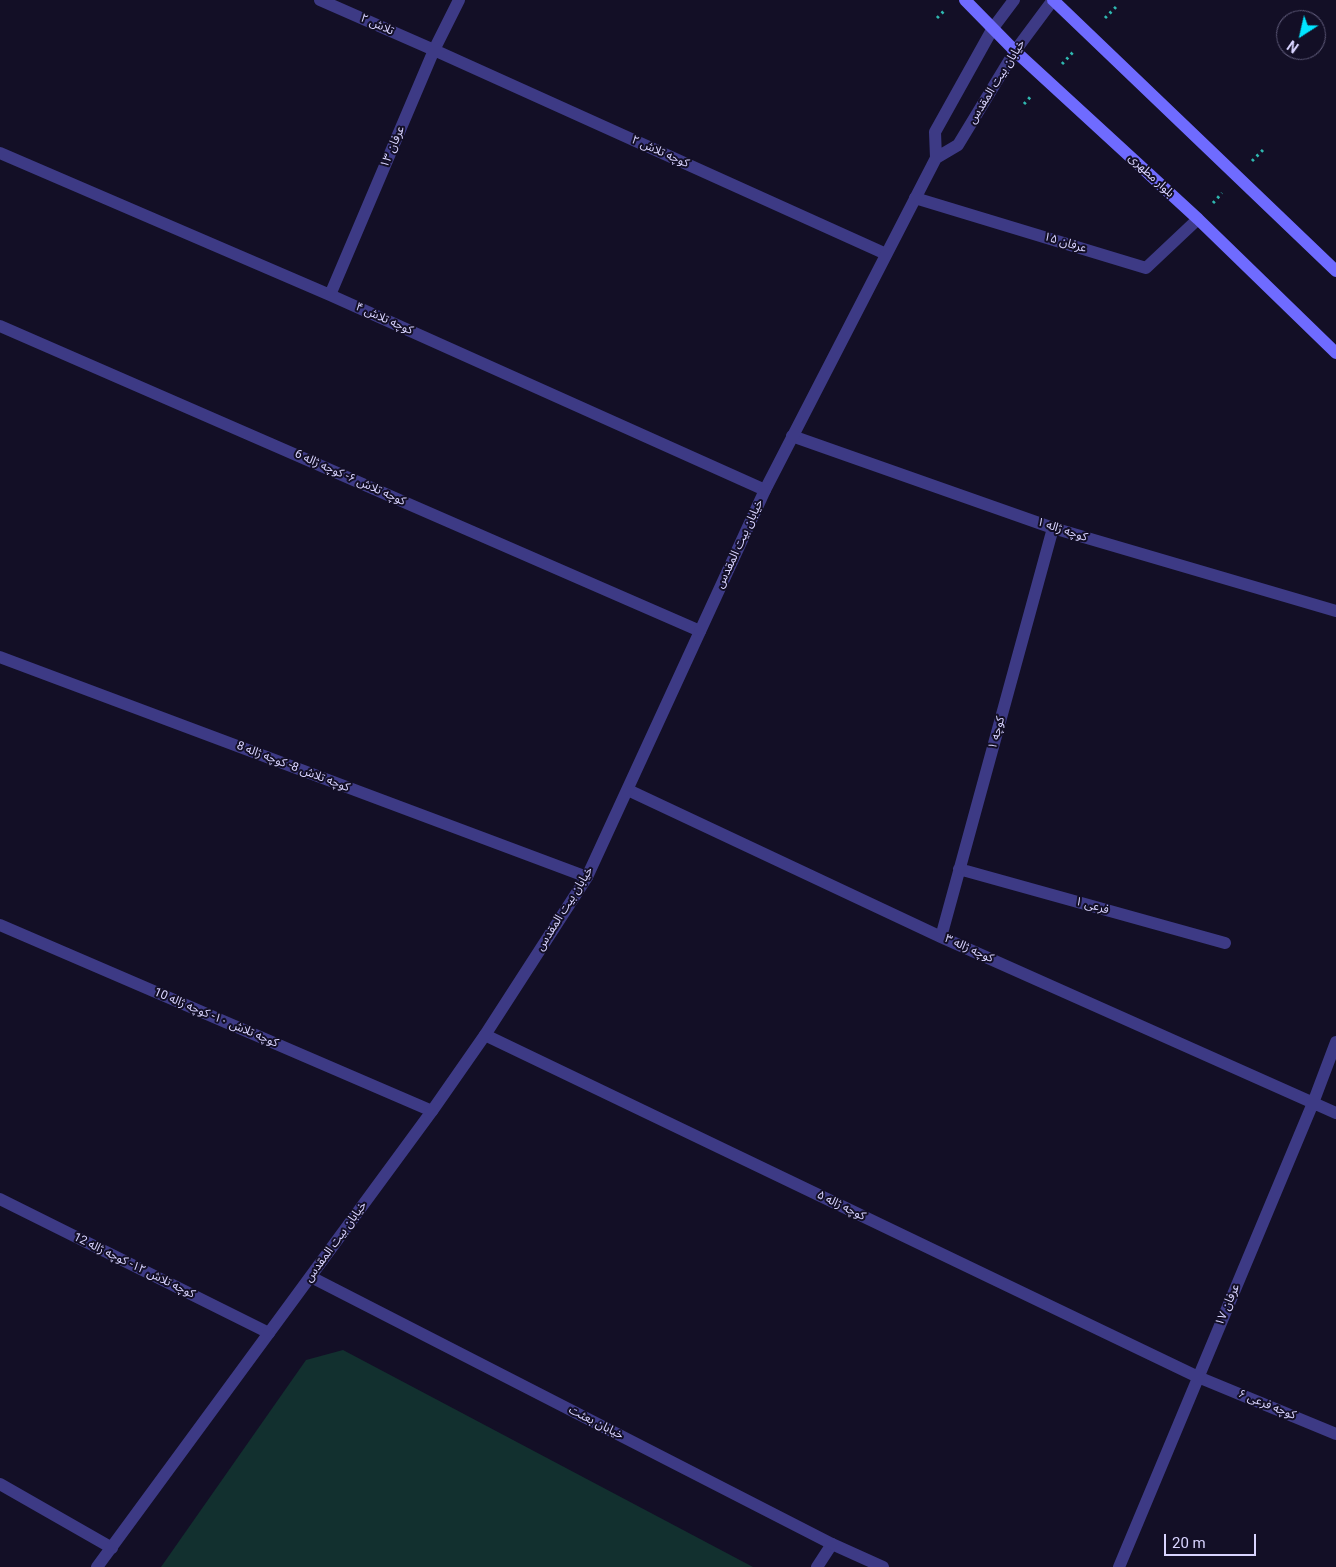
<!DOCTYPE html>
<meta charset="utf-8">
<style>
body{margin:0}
#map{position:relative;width:1336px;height:1567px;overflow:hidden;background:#130f26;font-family:Roboto,sans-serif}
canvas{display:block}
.north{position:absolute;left:1276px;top:10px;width:50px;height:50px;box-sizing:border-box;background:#130f26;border:1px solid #625e7d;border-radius:50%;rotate:215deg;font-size:14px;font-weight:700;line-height:20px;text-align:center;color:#d9d4ff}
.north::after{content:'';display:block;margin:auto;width:18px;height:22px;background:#00e5ff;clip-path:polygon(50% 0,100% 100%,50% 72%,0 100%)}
.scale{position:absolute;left:1164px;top:1534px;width:92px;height:22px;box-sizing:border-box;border:2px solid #d9d4ff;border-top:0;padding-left:6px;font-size:15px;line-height:18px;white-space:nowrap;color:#d9d4ff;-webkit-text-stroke:4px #130f26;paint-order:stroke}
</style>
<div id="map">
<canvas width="1336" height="1567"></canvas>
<div class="north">N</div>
<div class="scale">20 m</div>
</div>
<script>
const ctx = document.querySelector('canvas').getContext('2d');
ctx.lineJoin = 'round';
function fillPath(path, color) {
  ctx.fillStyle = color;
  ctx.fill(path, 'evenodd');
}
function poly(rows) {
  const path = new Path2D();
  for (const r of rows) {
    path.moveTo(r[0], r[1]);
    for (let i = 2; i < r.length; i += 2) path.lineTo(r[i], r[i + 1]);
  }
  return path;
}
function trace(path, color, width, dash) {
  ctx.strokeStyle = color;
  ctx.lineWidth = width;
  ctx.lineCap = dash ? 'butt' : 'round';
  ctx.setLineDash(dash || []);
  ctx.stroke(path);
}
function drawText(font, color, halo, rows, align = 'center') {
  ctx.font = font + ' Roboto,"Noto Sans Arabic",sans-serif';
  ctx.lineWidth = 4;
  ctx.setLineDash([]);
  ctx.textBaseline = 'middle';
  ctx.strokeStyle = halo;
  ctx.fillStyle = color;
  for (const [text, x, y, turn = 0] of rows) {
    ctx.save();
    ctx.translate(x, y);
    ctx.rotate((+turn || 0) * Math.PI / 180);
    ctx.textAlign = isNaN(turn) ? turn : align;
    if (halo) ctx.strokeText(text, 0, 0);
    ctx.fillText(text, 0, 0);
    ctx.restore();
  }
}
fillPath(poly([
 [343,1350,753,1567,161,1567,306,1360]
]), '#12302f');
trace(poly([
 [937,18,946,9],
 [1105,18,1116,7],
 [1062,64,1075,50],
 [1024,104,1032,95],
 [1252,161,1264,149],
 [1213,203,1222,193]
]), '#2fb8b0', 3, [2.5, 4]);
trace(poly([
 [320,0,434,50,886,254],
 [0,153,330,295,765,490],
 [915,198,1146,268,1198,219],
 [330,295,434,50,459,0],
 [0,326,700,631],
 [792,436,1053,528,1336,611],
 [0,657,587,877],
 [628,790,941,937,1336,1113],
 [959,869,1225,943],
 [0,925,432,1111],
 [941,937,1053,528],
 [485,1035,1198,1377,1336,1434],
 [0,1199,269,1333],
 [0,1484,112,1548],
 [817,1567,832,1544],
 [1119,1567,1313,1103,1336,1042]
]), '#3d3a85', 12);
trace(poly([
 [936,158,958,145,1015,51,1053,0],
 [311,1277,832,1544,883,1567],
 [97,1567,432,1111,485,1035,587,877,765,490,936,158,935,132,993,28,1014,0]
]), '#3d3a85', 12);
trace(poly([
 [965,0,1015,51,1198,219,1336,353],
 [1053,0,1336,271]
]), '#6f6bff', 12);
drawText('12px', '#d9d4ff', '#130f26', [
 ["تلاش ۲",377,25,24],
 ["خیابان بیت المقدس",997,82,-58],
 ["عرفان ۱۳",393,147,-67],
 ["کوچه تلاش ۲",660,152,24],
 ["بلوار مطهری",1151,176,43],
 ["عرفان ۱۵",1065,243,17],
 ["کوچه تلاش ۴",384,319,24],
 ["کوچه تلاش ۶- کوچه ژاله 6",350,478,24],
 ["کوچه ژاله ۱",1062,530,18],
 ["خیابان بیت المقدس",740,544,-65],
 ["کوچه ۱",997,733,-75],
 ["کوچه تلاش 8- کوچه ژاله 8",293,767,21],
 ["فرعی ۱",1092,906,16],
 ["خیابان بیت المقدس",565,909,-58],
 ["کوچه ژاله ۳",969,949,24],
 ["کوچه تلاش ۱۰- کوچه ژاله 10",216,1018,23],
 ["کوچه ژاله ۵",841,1206,26],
 ["خیابان بیت المقدس",336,1242,-54],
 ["کوچه تلاش ۱۲- کوچه ژاله 12",134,1266,26],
 ["عرفان ۱۷",1228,1305,-67],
 ["کوچه فرعی ۶",1267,1405,22],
 ["خیابان بعثت",596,1423,27]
]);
</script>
